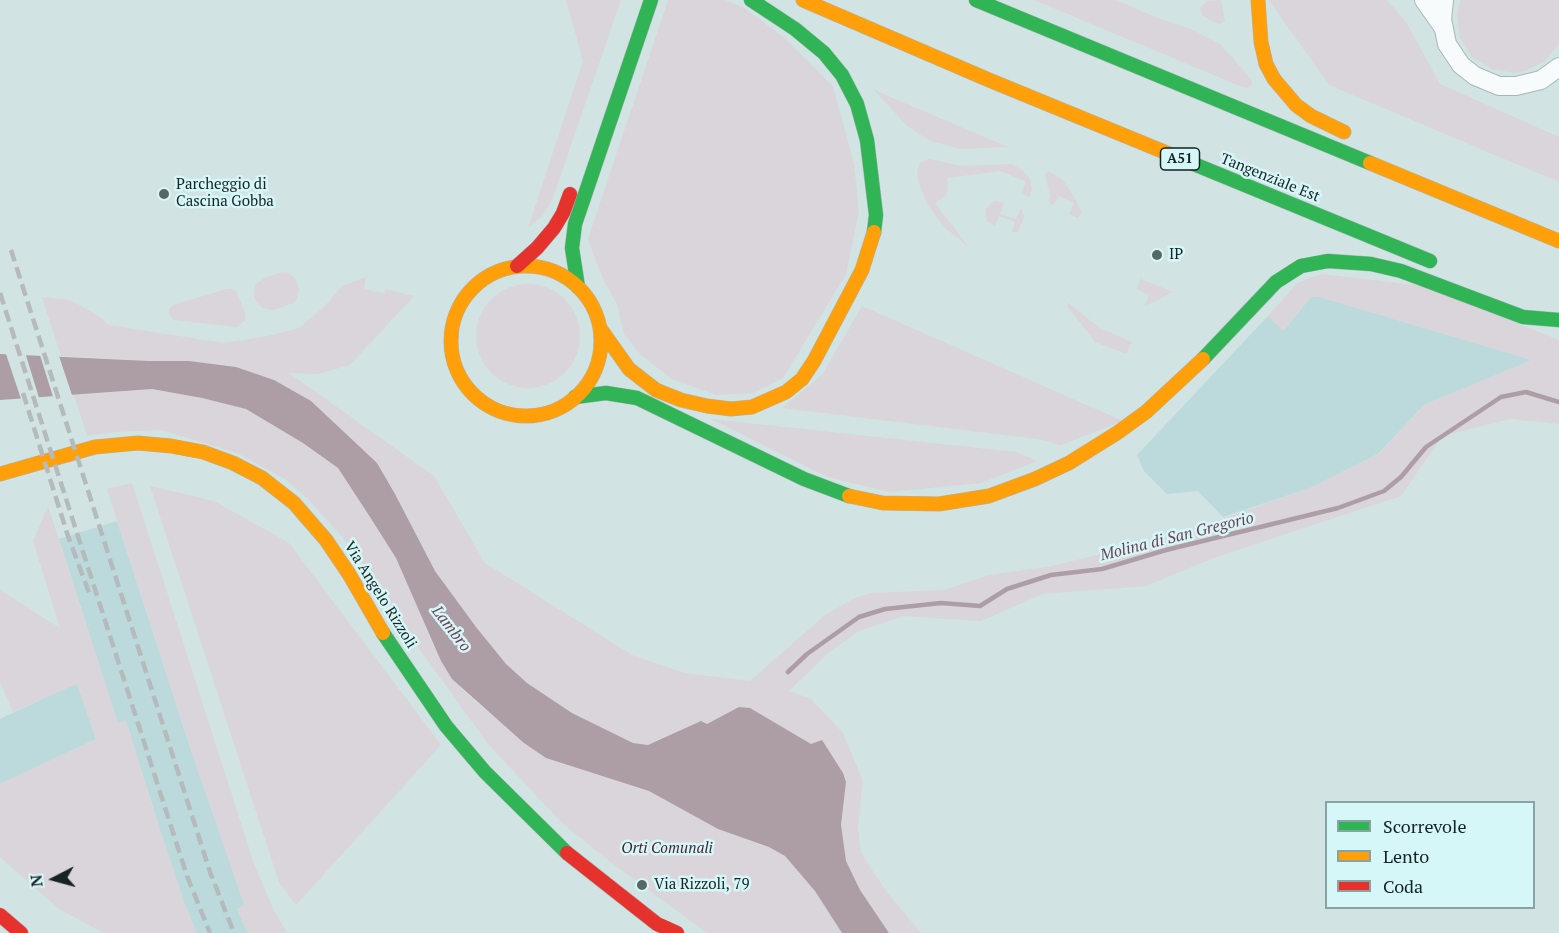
<!DOCTYPE html>
<style>
body{margin:0}
#map{position:relative;width:1559px;height:933px;overflow:hidden;background:#d1e3e3;font-family:"PT Serif",serif}
canvas{display:block}
.legend{position:absolute;left:1325px;top:801px;width:210px;height:108px;box-sizing:border-box;background:#d6f7f8;border:2px solid #89a2a3;margin:0;padding:8px 10px;list-style:none;font-size:18px;color:#162223}
.legend li{display:flex;align-items:center;gap:12px;height:30px}
.legend b{width:30px;border:2px solid #89a2a3}
.north{position:absolute;left:24px;top:849px;width:60px;height:60px;-webkit-text-stroke:4px #d6f7f8;paint-order:stroke;rotate:264deg;font-size:16px;font-weight:700;line-height:24px;text-align:center;color:#162223}
.north::after{content:'';display:block;margin:auto;width:21px;height:27px;background:#162223;clip-path:polygon(50% 0,100% 100%,50% 72%,0 100%)}
</style>
<div id="map">
<canvas width="1559" height="933"></canvas>
<ul class="legend">
<li><b style="height:8px;background:#30b455"></b>Scorrevole</li>
<li><b style="height:8px;background:#ff9f0a"></b>Lento</li>
<li><b style="height:8px;background:#e5322d"></b>Coda</li>
</ul>
<div class="north">N</div>
</div>
<script>
const ctx = document.querySelector('canvas').getContext('2d');
ctx.lineJoin = 'round';
function fillPath(path, color) {
  ctx.fillStyle = color;
  ctx.fill(path, 'evenodd');
}
function poly(rows) {
  const path = new Path2D();
  for (const r of rows) {
    if (r.length === 3) {
      path.moveTo(r[0] + r[2], r[1]);
      path.arc(r[0], r[1], r[2], 0, 2 * Math.PI);
      continue;
    }
    path.moveTo(r[0], r[1]);
    for (let i = 2; i < r.length; i += 2) path.lineTo(r[i], r[i + 1]);
  }
  return path;
}
function trace(path, color, width, dash) {
  ctx.strokeStyle = color;
  ctx.lineWidth = width;
  ctx.lineCap = dash ? 'butt' : 'round';
  ctx.setLineDash(dash || []);
  ctx.stroke(path);
}
function drawText(font, color, halo, rows, align = 'center') {
  ctx.font = font + ' "PT Serif",serif';
  ctx.lineWidth = 5;
  ctx.setLineDash([]);
  ctx.textBaseline = 'middle';
  ctx.strokeStyle = halo;
  ctx.fillStyle = color;
  for (const [text, x, y, turn = 0] of rows) {
    ctx.save();
    ctx.translate(x, y);
    ctx.rotate((+turn || 0) * Math.PI / 180);
    ctx.textAlign = isNaN(turn) ? turn : align;
    if (halo) ctx.strokeText(text, 0, 0);
    ctx.fillText(text, 0, 0);
    ctx.restore();
  }
}
fillPath(poly([
 [1311,297,1320,297,1532,360,1424,405,1378,454,1310,488,1223,517,1198,491,1167,494,1144,471,1137,455,1268,316,1284,330],
 [117,521,190,747,245,906,237,909,248,933,197,933,185,905,159,827,126,721,118,724,59,539],
 [77,683,96,739,0,784,0,719]
]), '#bcdadb');
fillPath(poly([
 [566,0,621,0,551,203,542,216,528,228,583,61],
 [668,0,724,0,743,7,786,39,833,86,854,164,859,211,846,274,783,378,753,393,716,395,672,379,641,355,624,334,617,304,602,277,588,239],
 [1034,0,1116,0,1160,19,1191,29,1220,44,1244,71,1252,81,1252,85,1248,88,1240,86],
 [1221,0,1225,22,1219,24,1203,16,1200,8,1207,1],
 [1269,0,1387,0,1406,22,1440,84,1559,137,1559,182,1329,85],
 [1460,0,1559,0,1559,44,1545,61,1525,71,1514,73,1492,69,1472,57,1460,38,1457,15],
 [874,90,1008,147,961,149,930,141,906,125],
 [929,159,962,166,1012,164,1022,170,1030,179,1032,189,1030,197,1021,193,1026,182,1001,171,947,178,948,189,946,195,935,203,969,247,945,228,927,204,919,183,917,171,920,163],
 [1049,171,1063,180,1073,195,1082,212,1078,218,1069,214,1074,203,1059,196,1053,205,1049,203,1050,196,1045,174],
 [995,201,1004,203,1000,214,1016,219,1020,209,1022,210,1024,217,1018,232,1012,232,1015,222,999,216,995,226,987,221,985,210,990,204],
 [282,272,289,273,295,278,299,289,297,299,293,303,277,309,272,310,262,308,254,298,255,285,264,278],
 [1321,274,1423,286,1559,340,1559,424,1510,419,1442,436,1401,496,1213,558,1146,586,1042,594,981,621,904,616,859,631,828,653,789,691,811,699,843,733,863,781,858,827,861,853,886,891,921,933,889,933,860,890,846,861,842,842,841,825,846,782,843,773,822,741,811,744,750,708,739,707,707,724,701,721,648,745,633,743,572,713,527,683,506,665,476,627,435,571,395,494,377,463,344,434,236,367,189,361,149,361,61,356,42,297,70,300,94,313,109,325,224,343,263,337,299,328,325,306,342,286,366,277,364,289,384,293,385,289,414,296,350,365,318,374,289,373,434,476,485,563,632,655,684,673,750,681,825,615,855,598,871,593,944,590,989,575,1052,566,1174,536,1310,488,1379,454,1424,405,1532,360,1320,297,1311,297,1283,331,1268,316,1297,283],
 [1140,279,1141,279,1173,292,1145,306,1149,295,1137,289],
 [528,336,52],
 [227,289,233,289,237,292,245,313,245,320,237,327,174,320,169,314,169,310,173,305],
 [1068,303,1100,328,1132,342,1126,354,1095,342,1067,306],
 [862,306,1123,421,1061,445,1038,439,782,408,822,375],
 [152,389,202,398,246,409,303,443,338,468,396,558,441,661,452,679,477,703,546,758,649,791,718,829,769,847,785,856,815,891,842,933,707,933,608,860,563,824,488,744,402,625,353,549,307,498,285,479,237,453,161,430,116,432,87,436,74,395],
 [711,419,1016,452,1037,461,981,483,890,492,828,477],
 [132,483,254,864,274,911,287,933,248,933,237,909,244,905,190,747,107,489],
 [150,486,214,501,289,543,441,745,296,905,279,882],
 [48,506,118,723,126,721,159,827,185,905,197,933,104,933,59,909,0,857,0,784,96,739,77,684,13,712,0,682,0,590,60,628,33,541]
]), '#dad5da');
fillPath(poly([
 [0,354,149,361,189,361,236,367,274,380,311,401,377,463,395,494,435,571,476,627,506,664,527,683,572,713,633,743,648,745,701,721,707,724,739,707,750,708,811,744,822,740,843,773,846,782,841,825,846,861,860,890,889,933,842,933,815,891,785,856,769,847,718,829,649,791,546,758,524,743,452,679,441,661,396,558,370,517,338,468,303,443,246,409,202,398,152,389,0,400]
]), '#ad9da5');
fillPath(poly([
 [5,351,25,352,40,401,22,402],
 [39,352,58,353,73,398,54,400]
]), '#d1e3e3');
trace(poly([
 [788,672,807,654,859,617,885,609,941,603,980,606,1007,589,1051,575,1102,569,1166,550,1338,508,1384,491,1401,477,1426,447,1501,397,1526,392,1559,402]
]), '#ad9da5', 4.5);
const street = poly([
 [1424,0,1443,27],
 [1444,0,1442,19,1447,44,1461,65,1475,76,1499,86,1516,86,1541,80,1559,67]
]);
const fast = poly([
 [751,0,795,29,824,53,842,75,857,104,867,140,876,215,874,232],
 [976,0,1370,163],
 [1184,160,1430,261],
 [578,287,572,248,575,224,651,0],
 [1203,359,1276,282,1301,266,1328,261,1371,264,1401,271,1523,317,1559,320],
 [575,397,606,393,637,398,804,479,849,496],
 [383,633,446,726,485,772,567,853]
]);
const slow = poly([
 [803,0,989,80,1184,160],
 [1258,0,1261,42,1266,64,1274,79,1296,105,1311,116,1344,132],
 [1370,163,1559,241],
 [526,341,75],
 [600,328,629,369,656,390,681,400,707,406,731,409,752,407,786,392,802,379,814,361,862,270,874,232],
 [0,474,95,447,138,443,171,446,203,452,233,463,262,478,294,503,326,540,349,574,383,633],
 [849,496,883,503,939,504,989,496,1035,479,1069,463,1117,433,1146,412,1203,359]
]);
const jam = poly([
 [517,266,537,248,554,228,563,213,570,194],
 [567,853,657,924,677,933],
 [0,915,21,933]
]);
trace(street, '#a8b6b6', 20);
trace(fast, '#a8b6b6', 15);
trace(slow, '#a8b6b6', 15);
trace(jam, '#a8b6b6', 15);
trace(street, '#f8fbfb', 18);
trace(fast, '#30b455', 14);
trace(slow, '#ff9f0a', 14);
trace(jam, '#e5322d', 14);
trace(poly([
 [11,250,210,872,234,933],
 [0,293,169,820,187,876,210,933],
 [23,393,68,536,91,598]
]), '#b5baba', 4.5, [12, 6]);
for (const [x, y, r, color] of [
 [164,194,6,"#576666"],
 [1157,255,6,"#576666"],
 [642,885,6,"#576666"]
]) {
  const dot = new Path2D();
  dot.arc(x, y, r, 0, 2 * Math.PI);
  ctx.fillStyle = color;
  ctx.fill(dot);
  trace(dot, '#d6f7f8', 2);
}
for (const [x, y, w] of [
 [1180,159,39]
]) {
  const box = new Path2D();
  box.roundRect(x - w / 2, y - 11, w, 22, 4.5);
  ctx.fillStyle = '#d6f7f8';
  ctx.fill(box);
  trace(box, '#162223', 1.5);
}
drawText('bold 14px', '#162223', null, [
 ["A51",1180,159]
]);
drawText('15px', '#162223', '#d6f7f8', [
 ["Tangenziale Est",1270,178,22],
 ["Via Angelo Rizzoli",380,595,58]
]);
drawText('15px', '#162223', '#d6f7f8', [
 ["Parcheggio di",176,185],
 ["Cascina Gobba",176,202],
 ["IP",1169,255],
 ["Via Rizzoli, 79",654,885]
], 'left');
drawText('italic 15px', '#491d32', '#d6f7f8', [
 ["Orti Comunali",667,849]
]);
drawText('italic 16px', '#704056', '#d6f7f8', [
 ["Molina di San Gregorio",1177,537,-14],
 ["Lambro",451,629,52]
]);
</script>
